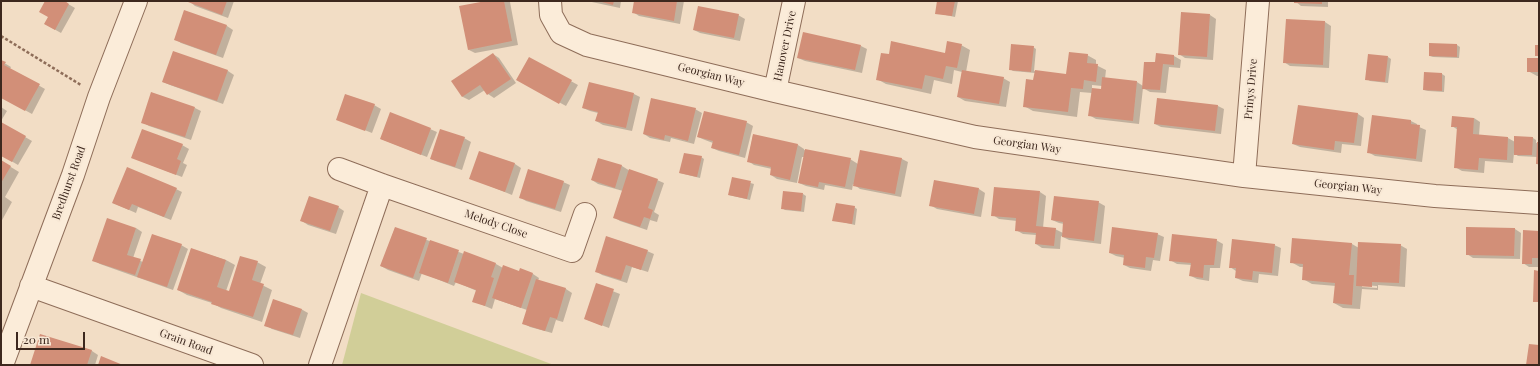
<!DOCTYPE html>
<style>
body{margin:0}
#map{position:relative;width:1540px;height:366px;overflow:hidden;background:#f2ddc5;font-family:"Playfair Display",serif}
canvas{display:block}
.frame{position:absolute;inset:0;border:2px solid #3d281e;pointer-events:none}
.scale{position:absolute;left:16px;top:332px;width:69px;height:18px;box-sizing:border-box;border:2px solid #3d281e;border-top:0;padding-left:5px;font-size:12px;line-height:14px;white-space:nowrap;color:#3d281e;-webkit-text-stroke:3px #f8e8d5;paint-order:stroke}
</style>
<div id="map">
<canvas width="1540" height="366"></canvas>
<div class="frame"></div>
<div class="scale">20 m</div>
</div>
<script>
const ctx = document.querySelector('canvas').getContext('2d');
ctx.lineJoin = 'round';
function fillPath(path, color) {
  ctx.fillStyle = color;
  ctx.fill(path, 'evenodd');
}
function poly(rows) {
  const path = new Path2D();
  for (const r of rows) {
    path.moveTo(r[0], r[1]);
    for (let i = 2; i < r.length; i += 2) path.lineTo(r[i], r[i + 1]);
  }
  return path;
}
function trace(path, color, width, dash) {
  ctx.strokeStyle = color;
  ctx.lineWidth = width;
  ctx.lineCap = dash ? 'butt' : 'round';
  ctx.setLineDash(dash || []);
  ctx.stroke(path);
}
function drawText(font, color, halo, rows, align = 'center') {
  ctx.font = font + ' "Playfair Display",serif';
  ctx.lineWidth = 4;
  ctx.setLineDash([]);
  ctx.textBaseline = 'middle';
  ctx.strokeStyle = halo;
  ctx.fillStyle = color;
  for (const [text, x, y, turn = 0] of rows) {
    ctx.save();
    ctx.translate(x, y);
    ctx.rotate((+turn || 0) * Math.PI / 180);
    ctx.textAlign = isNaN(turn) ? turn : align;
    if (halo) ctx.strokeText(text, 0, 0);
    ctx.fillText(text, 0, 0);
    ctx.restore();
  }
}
fillPath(poly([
 [361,293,554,365,342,365]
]), '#d1ce98');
fillPath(poly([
 [46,1,63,1,75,8,61,33,45,24,50,17],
 [189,1,234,1,228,18,195,6],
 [491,1,510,2,518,45,475,53,469,50],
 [587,1,621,1,620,8],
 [635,1,684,1,680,24,639,16,633,12],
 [938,1,958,1,955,17,936,13],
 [1295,1,1328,1,1328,7,1301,6],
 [185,11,227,26,233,30,223,58,181,43,175,39],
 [738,15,745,19,740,41,700,33,694,30],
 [1210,15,1216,19,1213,60,1185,58,1179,54],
 [1287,21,1325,22,1331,26,1329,68,1290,66,1284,62],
 [961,45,970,50,966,72,1003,78,1010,82,1006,107,965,101,958,97,962,72,954,70,952,84,934,80,931,94,886,84,877,79,890,55,946,54],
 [1457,45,1460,47,1459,58,1433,57,1430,56],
 [861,46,867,49,862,73,805,61,798,58],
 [1033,47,1036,49,1034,71,1067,75,1087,55,1096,60,1096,65,1106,70,1105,79,1137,82,1143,86,1156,63,1157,55,1174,56,1181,60,1180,68,1169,67,1166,93,1150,92,1143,88,1139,124,1096,119,1089,115,1092,93,1080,92,1077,117,1033,111,1024,106,1034,82,1035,73,1013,71,1010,69],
 [1092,85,1102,86,1102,90,1092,89],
 [174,52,228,71,234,75,223,104,170,85,163,82],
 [493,54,499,58,516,83,494,98,488,94,485,90,469,100,463,97,452,81],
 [1388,57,1391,59,1388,83,1370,81,1367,79],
 [529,58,578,85,566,106,518,80],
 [1539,59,1539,76,1537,76,1528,71],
 [1,61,11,67,10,69,45,89,32,114,1,97],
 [1425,73,1442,74,1445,76,1444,92,1428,91,1424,90],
 [634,94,640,97,632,131,603,125,596,121,598,113,590,111,583,108],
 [374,105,381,109,372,133,337,119],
 [1218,106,1224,109,1221,134,1161,127,1155,124],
 [1299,106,1358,114,1364,118,1361,146,1342,144,1341,153,1300,147,1293,144],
 [1,107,7,111,1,121],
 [195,108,201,111,191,140,149,126,142,122],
 [695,109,702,113,694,144,671,138,670,142,650,138,644,134],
 [1474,118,1480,122,1479,136,1508,138,1515,142,1533,138,1536,140,1536,143,1539,143,1539,165,1537,164,1537,157,1518,156,1514,153,1513,163,1485,161,1484,173,1462,171,1455,167,1458,130,1452,126],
 [1411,121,1417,124,1417,126,1426,130,1422,162,1375,156,1368,152],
 [746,122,753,126,745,158,719,151,712,148,713,143,705,140,698,137],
 [1,123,32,141,18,165,1,155],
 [430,129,437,132,427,157,381,139],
 [753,135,798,145,804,149,804,150,850,159,858,164,902,159,908,162,901,197,860,189,853,184,852,190,825,185,824,190,806,186,799,183,804,157,802,157,797,183,777,179,771,175,772,169,754,165,748,161],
 [464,138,471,142,462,170,438,162,431,159],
 [182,145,189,149,183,163,187,165,182,177,133,158],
 [480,152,515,164,521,168,512,195,470,178],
 [701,157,704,159,700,178,680,173],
 [599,159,622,166,630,171,657,180,664,183,654,212,659,215,657,222,650,220,647,230,620,221,614,217,623,191,598,184,592,180],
 [1,161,19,172,5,197,12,202,1,222],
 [733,178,754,184,750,200,729,195],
 [563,182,570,185,561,212,526,201,520,197],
 [176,189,182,192,171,220,138,207,136,213,113,203],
 [979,189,985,193,981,217,937,209,930,205],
 [1040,192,1046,196,1043,228,1055,229,1063,233,1064,224,1059,223,1052,220,1098,202,1105,206,1101,244,1069,240,1061,236,1060,249,1042,248,1036,244,1036,235,1023,234,1016,230,1017,221,999,219,993,215],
 [803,194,806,196,804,212,785,210,782,208],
 [338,207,344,211,336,234,308,225,302,221],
 [854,207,857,209,855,225,834,220],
 [136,228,142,232,133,258,143,262,181,245,188,249,173,290,100,264,93,260],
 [395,228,464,254,496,264,503,268,520,272,520,270,533,274,539,278,538,281,566,289,572,293,563,322,556,320,552,333,530,327,523,323,527,310,495,299,492,309,473,301,477,291,456,282,454,286,422,273,419,281,388,270,381,266],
 [1515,229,1521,233,1520,259,1473,258,1467,254],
 [1539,232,1538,267,1529,267,1523,263],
 [1157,234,1164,237,1160,261,1153,260,1151,271,1130,268,1124,265,1125,258,1116,256,1110,253],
 [1216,240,1223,244,1220,268,1210,268,1209,281,1197,279,1191,276,1192,265,1177,264,1170,260],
 [1352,244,1359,248,1400,245,1407,249,1405,287,1378,285,1378,290,1362,289,1360,309,1343,308,1334,303,1336,286,1312,284,1303,279,1304,267,1300,267,1291,262],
 [1362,285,1377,286,1377,288,1362,287],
 [1274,245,1281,248,1278,276,1259,274,1258,283,1243,281,1236,278,1236,271,1230,267],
 [191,249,226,260,235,265,226,291,229,292,257,262,266,267,260,284,272,290,262,322,221,308,212,303,187,295,178,290],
 [647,251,654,254,648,272,632,267,627,283,602,275,596,271],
 [597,285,620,294,609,328,585,319],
 [301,309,308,313,300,338,272,329,265,325],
 [40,335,92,351,98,355,95,365,31,365]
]), '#0003');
fillPath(poly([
 [45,1,65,1,69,4,55,30,44,24,48,17,39,12],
 [188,1,227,1,222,15,188,2],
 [486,1,504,1,512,41,468,50,459,6],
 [598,1,614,1,613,5],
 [634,1,677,1,674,21,632,13],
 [937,1,955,1,952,16,935,14],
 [1294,1,1322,1,1322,4,1294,3],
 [698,6,739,14,734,38,693,30],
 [184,10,227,25,216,55,174,40],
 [1181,12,1210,14,1207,57,1178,55],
 [1286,19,1325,21,1323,65,1283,63],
 [803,32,861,45,855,70,797,58],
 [891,41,945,53,947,41,962,44,957,68,946,66,943,79,925,75,922,89,876,80,881,53,889,54],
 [1429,43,1457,44,1457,57,1429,56],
 [1011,44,1034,46,1031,72,1009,70],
 [1535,45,1539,45,1539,56,1535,56],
 [173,51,228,70,217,101,162,82],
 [1069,52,1088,54,1087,63,1098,64,1096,82,1084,80,1083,89,1071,88,1068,112,1023,107,1026,79,1033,80,1035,70,1066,74],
 [493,53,511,79,487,95,480,85,462,97,451,81],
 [1156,53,1174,55,1174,65,1163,64,1160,90,1142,89,1144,62,1155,62],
 [1368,54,1388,56,1385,82,1365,80],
 [529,57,572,80,559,104,516,80],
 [1527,58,1539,58,1539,72,1527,72],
 [1,60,6,62,4,65,40,84,25,111,1,98],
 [962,70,1004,77,999,104,957,97],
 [1424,72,1442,73,1442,91,1423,90],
 [1102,77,1137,81,1133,121,1088,116,1092,88,1101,89],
 [589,82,634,93,626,128,595,121,598,112,582,108],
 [151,92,195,107,185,137,141,123],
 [345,94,375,104,365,131,336,120],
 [651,98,696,108,688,141,665,135,664,140,643,134],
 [1157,98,1218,105,1215,131,1154,124],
 [1298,105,1358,113,1354,143,1335,141,1334,150,1292,144],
 [704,111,747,121,739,155,711,148,713,141,697,137],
 [390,112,431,128,421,155,380,139],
 [1372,115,1411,120,1411,124,1420,125,1416,159,1367,153],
 [1452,116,1474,118,1473,134,1508,137,1507,160,1479,158,1478,170,1454,168,1457,127,1451,127],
 [1,122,26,136,12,162,1,156],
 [142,129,183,144,177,159,181,161,176,175,131,158],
 [440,129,465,137,455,167,430,159],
 [753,134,798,144,790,180,770,175,771,167,747,162],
 [1514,136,1533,137,1532,155,1514,155],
 [1537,142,1539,142,1539,164,1536,164],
 [805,149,851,158,845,187,819,182,818,187,798,183],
 [860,150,902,158,895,194,853,186],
 [479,151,515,163,505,192,469,179],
 [684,153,702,156,697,177,679,173],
 [598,158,622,165,615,188,591,180],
 [1,160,11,166,1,183],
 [127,167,177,188,164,217,132,204,129,210,112,203],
 [528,169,564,181,555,209,519,198],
 [629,169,658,179,648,208,653,210,650,219,644,217,640,227,613,218],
 [732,177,751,181,747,199,728,195],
 [934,180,979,188,974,214,929,206],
 [994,187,1040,191,1036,226,1056,228,1054,246,1035,244,1036,233,1015,231,1016,218,991,216],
 [783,191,803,193,801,211,781,209],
 [309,196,339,206,330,231,300,221],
 [1054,196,1099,201,1094,241,1062,237,1063,222,1051,220],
 [836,203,855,206,852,224,832,221],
 [107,218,136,228,127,255,141,259,135,275,92,261],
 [395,227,427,238,413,278,380,266],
 [1112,227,1158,233,1154,258,1146,257,1145,268,1123,265,1124,255,1109,253],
 [1466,227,1515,228,1514,256,1466,255],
 [1523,230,1539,231,1539,258,1532,258,1532,264,1522,264],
 [152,234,182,244,167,287,137,277],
 [1172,234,1217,239,1214,265,1204,265,1203,278,1189,276,1191,263,1169,261],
 [606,236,648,250,641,270,626,265,621,280,595,272],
 [1292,238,1352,243,1349,275,1354,275,1352,305,1333,303,1335,283,1302,280,1303,264,1290,263],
 [1232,239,1275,244,1272,273,1253,271,1252,280,1235,278,1236,268,1229,268],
 [430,240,459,250,448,283,419,273],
 [1358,242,1401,244,1399,283,1372,282,1372,287,1356,286],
 [191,248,226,260,217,287,229,291,240,256,258,261,252,280,264,284,253,317,211,304,212,302,177,290],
 [464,251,496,263,491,277,494,278,485,306,472,302,476,290,454,282],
 [503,265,519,271,520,268,533,273,521,308,492,298],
 [1534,270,1539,271,1539,302,1533,302],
 [536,279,566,288,557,319,550,317,545,331,522,324],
 [596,283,614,289,602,326,584,319],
 [273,299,302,309,293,335,264,326],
 [40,334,92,350,87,365,30,365],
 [1529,344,1539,345,1539,365,1526,365],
 [101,356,123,365,98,365]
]), '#d28f78');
const minor = poly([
 [550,1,551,15,561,33,587,45,775,91,975,137,1244,176,1435,196,1539,203],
 [775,91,794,1],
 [339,169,382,185,572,251,585,214],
 [1244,176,1258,1],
 [31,286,252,365],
 [2,365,73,175,99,97,136,1],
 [320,365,382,185]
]);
trace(minor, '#8e6d59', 24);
trace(poly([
 [1,36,81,85]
]), '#8e6d59', 2.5, [3, 2]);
trace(minor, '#fbecd9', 22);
drawText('11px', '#3d281e', '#f8e8d5', [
 ["Hanover Drive",785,46,-78],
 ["Georgian Way",711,75,14],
 ["Prinys Drive",1251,89,-85],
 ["Georgian Way",1027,145,8],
 ["Bredhurst Road",69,183,-70],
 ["Georgian Way",1348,187,6],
 ["Melody Close",496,224,19],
 ["Grain Road",186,342,20]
]);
</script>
